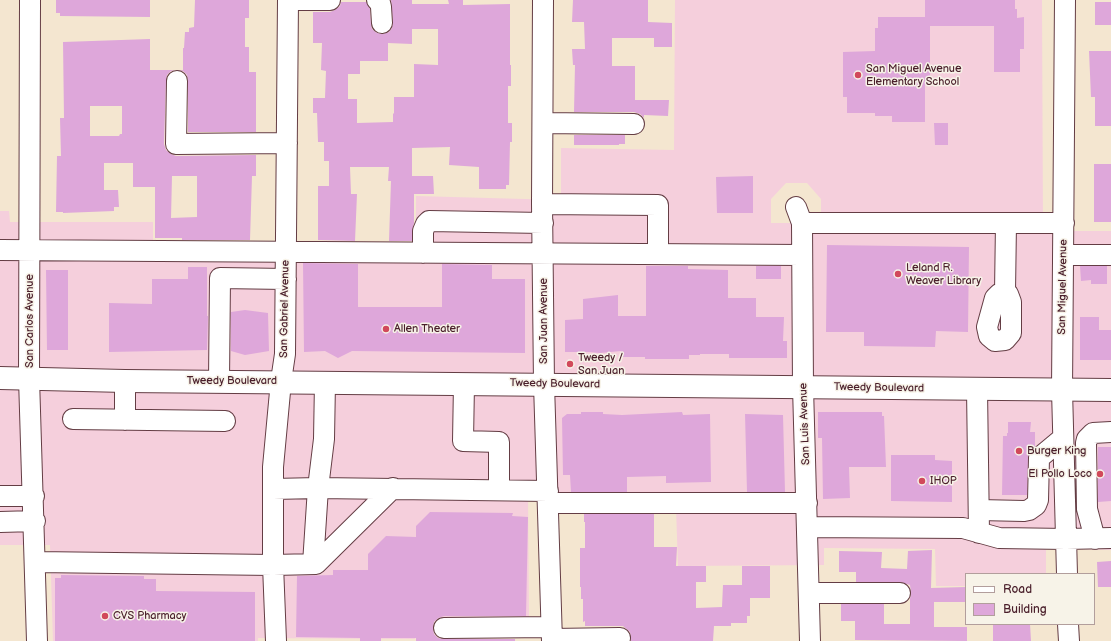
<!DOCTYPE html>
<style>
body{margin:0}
#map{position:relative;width:1111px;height:641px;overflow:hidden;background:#f4e6d0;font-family:"Balsamiq Sans",sans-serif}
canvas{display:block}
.legend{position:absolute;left:965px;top:573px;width:130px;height:52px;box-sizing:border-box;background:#f7f3e8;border:1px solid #b29e9c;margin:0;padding:5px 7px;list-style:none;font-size:12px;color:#4a1f2b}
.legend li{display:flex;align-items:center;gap:8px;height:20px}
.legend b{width:20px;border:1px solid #b29e9c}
</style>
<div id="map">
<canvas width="1111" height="641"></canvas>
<ul class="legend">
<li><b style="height:5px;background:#fff"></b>Road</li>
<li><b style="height:11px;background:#dea7da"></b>Building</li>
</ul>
</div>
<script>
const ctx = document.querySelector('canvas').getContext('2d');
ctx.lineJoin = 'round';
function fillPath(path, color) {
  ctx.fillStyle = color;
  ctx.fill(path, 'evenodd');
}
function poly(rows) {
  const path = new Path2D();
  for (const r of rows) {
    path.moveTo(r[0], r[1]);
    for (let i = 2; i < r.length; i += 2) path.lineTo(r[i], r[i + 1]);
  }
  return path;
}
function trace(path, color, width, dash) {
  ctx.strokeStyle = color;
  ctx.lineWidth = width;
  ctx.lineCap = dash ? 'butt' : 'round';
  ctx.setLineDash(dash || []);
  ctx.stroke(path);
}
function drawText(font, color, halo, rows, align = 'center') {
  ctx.font = font + ' "Balsamiq Sans",sans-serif';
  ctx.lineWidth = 3;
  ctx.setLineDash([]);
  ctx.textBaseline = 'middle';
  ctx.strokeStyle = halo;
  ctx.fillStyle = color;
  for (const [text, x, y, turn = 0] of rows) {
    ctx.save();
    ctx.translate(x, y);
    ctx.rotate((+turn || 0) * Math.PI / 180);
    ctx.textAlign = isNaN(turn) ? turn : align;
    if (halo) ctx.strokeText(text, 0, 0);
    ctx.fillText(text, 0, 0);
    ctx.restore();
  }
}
fillPath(poly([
 [675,0,1042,0,1043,231,1111,231,1111,550,1046,548,1046,574,966,574,966,586,936,586,935,549,824,548,824,565,678,566,676,508,528,497,529,621,415,620,415,639,258,638,258,641,53,641,50,545,0,545,0,211,9,211,10,222,153,222,153,246,416,245,416,196,561,200,561,148,674,150],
 [786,183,807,183,821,199,821,223,771,223,771,199]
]), '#f5cfdc');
fillPath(poly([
 [56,0,150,0,150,17,60,16,60,13,56,13],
 [195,0,249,0,249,18,245,18,245,47,249,47,249,72,256,72,256,132,188,132,188,81,187,75,183,71,179,70,183,70,183,48,184,48,185,32,189,32,189,28,194,27],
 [391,0,412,0,412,4,449,4,448,0,463,0,463,5,510,4,510,65,511,65,511,86,508,86,508,123,512,123,512,142,510,142,509,185,506,185,506,189,479,189,479,167,449,165,450,147,412,148,412,176,433,176,434,194,414,194,414,223,412,231,412,241,389,241,391,181,388,181,389,167,350,167,351,194,357,194,355,241,318,240,318,186,329,186,329,161,324,161,324,142,318,142,317,113,313,113,313,98,325,98,326,71,321,70,322,43,313,43,313,12,330,12,335,10,340,6,341,2,366,2,370,9,371,24,372,29,377,33,383,34,389,32,392,28,393,22],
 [412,29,438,29,438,65,414,64,414,97,394,97,394,114,393,113,393,122,357,123,357,99,348,99,348,74,360,74,360,61,388,61,388,43,412,44],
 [573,0,648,0,648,22,672,23,672,47,654,47,654,38,612,38,612,66,635,66,635,100,669,100,668,116,644,115,644,118,640,114,634,112,574,112,575,65,573,65,572,49,585,49,584,22,572,22],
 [925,0,1015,0,1015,9,1017,9,1017,18,1024,17,1024,49,1020,49,1020,72,994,72,994,26,930,26,930,85,925,85,925,122,892,122,892,116,875,116,875,113,847,113,847,97,843,97,843,52,875,51,875,28,878,28,878,17,925,17],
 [1095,2,1111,2,1111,25,1095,25],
 [150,39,150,70,175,70,171,71,167,75,166,81,164,144,166,150,171,154,176,156,256,155,256,176,252,176,250,240,182,240,182,238,155,238,155,187,133,187,133,163,104,163,104,190,118,190,119,207,114,207,114,211,63,213,63,212,56,212,57,156,61,156,60,118,64,118,63,42],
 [90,106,122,106,122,134,120,134,119,136,90,136],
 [172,176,197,176,197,217,171,218],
 [1089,51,1111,51,1111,126,1095,126,1095,97,1091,97],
 [934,123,948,123,948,145,935,145],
 [574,135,625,135,625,144,619,144,619,145,574,145],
 [1094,164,1111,164,1111,222,1094,222],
 [753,176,753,213,717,213,716,177],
 [827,245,969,247,968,332,936,331,935,347,864,346,864,332,826,332],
 [303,263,358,264,358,307,442,307,442,264,492,265,492,279,525,279,525,353,352,351,338,358,325,351,304,352],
 [646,266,688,266,688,269,728,270,728,298,756,298,756,317,784,317,783,341,787,341,787,358,729,358,729,354,700,354,700,355,689,355,689,359,645,359,645,357,621,357,621,351,600,353,589,352,565,352,565,320,583,319,583,299,618,295,618,316,646,316],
 [756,266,781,266,781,279,756,279],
 [1080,266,1107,266,1107,284,1091,284,1091,280,1081,281],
 [188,267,207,267,207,316,208,316,207,350,109,352,109,303,152,304,152,279,188,279],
 [46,270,68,270,68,350,47,350],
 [245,310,268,313,269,351,245,355,231,351,231,312],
 [1080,317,1099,317,1099,330,1111,330,1111,360,1080,360],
 [581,412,603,412,603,414,622,415,682,412,683,415,710,414,711,482,666,483,666,476,627,477,627,492,571,492,570,475,563,475,562,418,567,414,581,414],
 [818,412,882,412,882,416,884,416,886,467,849,467,850,498,823,499,822,438,818,438],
 [745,414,783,415,785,492,747,492],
 [1008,422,1031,422,1030,432,1035,432,1035,447,1029,453,1028,457,1027,495,1002,495,1003,436,1007,436,1007,433,1008,433],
 [1098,447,1111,447,1111,501,1098,502],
 [891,455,935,455,935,460,952,461,952,502,891,501],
 [430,512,513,513,512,516,528,517,526,616,444,616,438,618,434,622,433,628,434,634,438,638,444,639,515,639,515,641,416,641,416,638,381,638,381,641,360,641,360,638,296,637,297,576,333,575,333,570,368,570,368,554,386,536,416,537,416,526],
 [584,514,654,514,654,547,677,547,676,566,706,566,706,582,696,582,696,608,722,607,723,585,742,585,742,566,770,566,770,598,750,598,750,616,747,616,747,623,731,623,731,626,714,626,713,641,631,641,630,632,623,626,585,626,585,621,583,622,583,599,581,599,581,587,580,587,580,548,585,548,585,522,584,522],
 [932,550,931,588,966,587,966,602,934,602,934,627,967,627,967,641,855,640,855,621,841,621,841,604,884,604,884,624,910,624,910,599,911,593,910,585,900,582,856,582,856,572,839,572,839,551,882,552,881,568,907,569,908,551],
 [1111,561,1111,587,1098,587,1097,562],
 [61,575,144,576,144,579,156,579,156,591,255,592,255,641,55,641,55,578,61,578],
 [993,624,1030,624,1031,641,993,641]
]), '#dea7da');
const minor = poly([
 [30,0,29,378,37,641],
 [288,0,330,0],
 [377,0,380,3,381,7,382,23],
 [543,0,542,204,544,384,552,641],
 [1065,0,1062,390,1067,574],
 [177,81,176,144,287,143],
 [543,123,634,124],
 [542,204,658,205,658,254],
 [796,207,802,223,803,387,810,641],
 [802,223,1064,223],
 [0,250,802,255],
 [423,253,423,231,426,224,429,221,543,223],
 [1064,255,1111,255],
 [1005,292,999,294,995,298,987,327,989,336,995,341,1005,340,1011,333,1011,302,1008,294,1005,292,1006,223],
 [219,381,220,278,286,279],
 [464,384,463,441,499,442,499,490],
 [977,389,979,533],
 [73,419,225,421],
 [125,420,125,381],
 [273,489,318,488,548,491],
 [0,496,34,496],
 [549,503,807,503],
 [979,510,1024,511,1029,510,1036,505,1038,500,1039,458,1063,438],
 [0,522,35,521],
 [807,527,963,528,999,538,1066,539,1111,538],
 [1095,539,1087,509,1086,443,1087,439,1093,433,1111,432],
 [36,562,273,565,316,564,393,488],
 [313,564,318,488,324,439,325,382],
 [809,593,900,593],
 [1068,624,1069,641],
 [444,628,551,627],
 [552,639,620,638],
 [276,641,273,565,273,467,281,381,285,354,288,0]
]);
const major = poly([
 [0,378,125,381,1111,390]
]);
trace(minor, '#643d44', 22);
trace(major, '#643d44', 24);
trace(minor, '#fff', 20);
trace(major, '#fff', 22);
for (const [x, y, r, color] of [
 [858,75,4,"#d1495b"],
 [898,274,4,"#d1495b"],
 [386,329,4,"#d1495b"],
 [570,364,4,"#d1495b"],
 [1019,451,4,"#d1495b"],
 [1100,474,4,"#d1495b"],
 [922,481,4,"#d1495b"],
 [105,616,4,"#d1495b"]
]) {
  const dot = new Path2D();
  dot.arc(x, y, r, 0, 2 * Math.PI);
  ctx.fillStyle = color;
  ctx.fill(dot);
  trace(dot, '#f7f3e8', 1.5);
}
drawText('11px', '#4a1f2b', '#f7f3e8', [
 ["San Miguel Avenue",866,69],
 ["Elementary School",866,82],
 ["Leland R.",906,268],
 ["Weaver Library",906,281],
 ["Allen Theater",394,329],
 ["Tweedy /",578,358],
 ["San Juan",578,371],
 ["Burger King",1027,451],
 ["El Pollo Loco",1092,474,"right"],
 ["IHOP",930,481],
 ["CVS Pharmacy",113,616]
], 'left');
drawText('11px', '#4a1f2b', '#f7f3e8', [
 ["San Miguel Avenue",1063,287,-89],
 ["San Gabriel Avenue",285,309,-89],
 ["San Carlos Avenue",30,321,-90],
 ["San Juan Avenue",544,321,-90],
 ["Tweedy Boulevard",232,381],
 ["Tweedy Boulevard",555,384,1],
 ["Tweedy Boulevard",879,388,1],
 ["San Luis Avenue",805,424,-92]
]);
</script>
